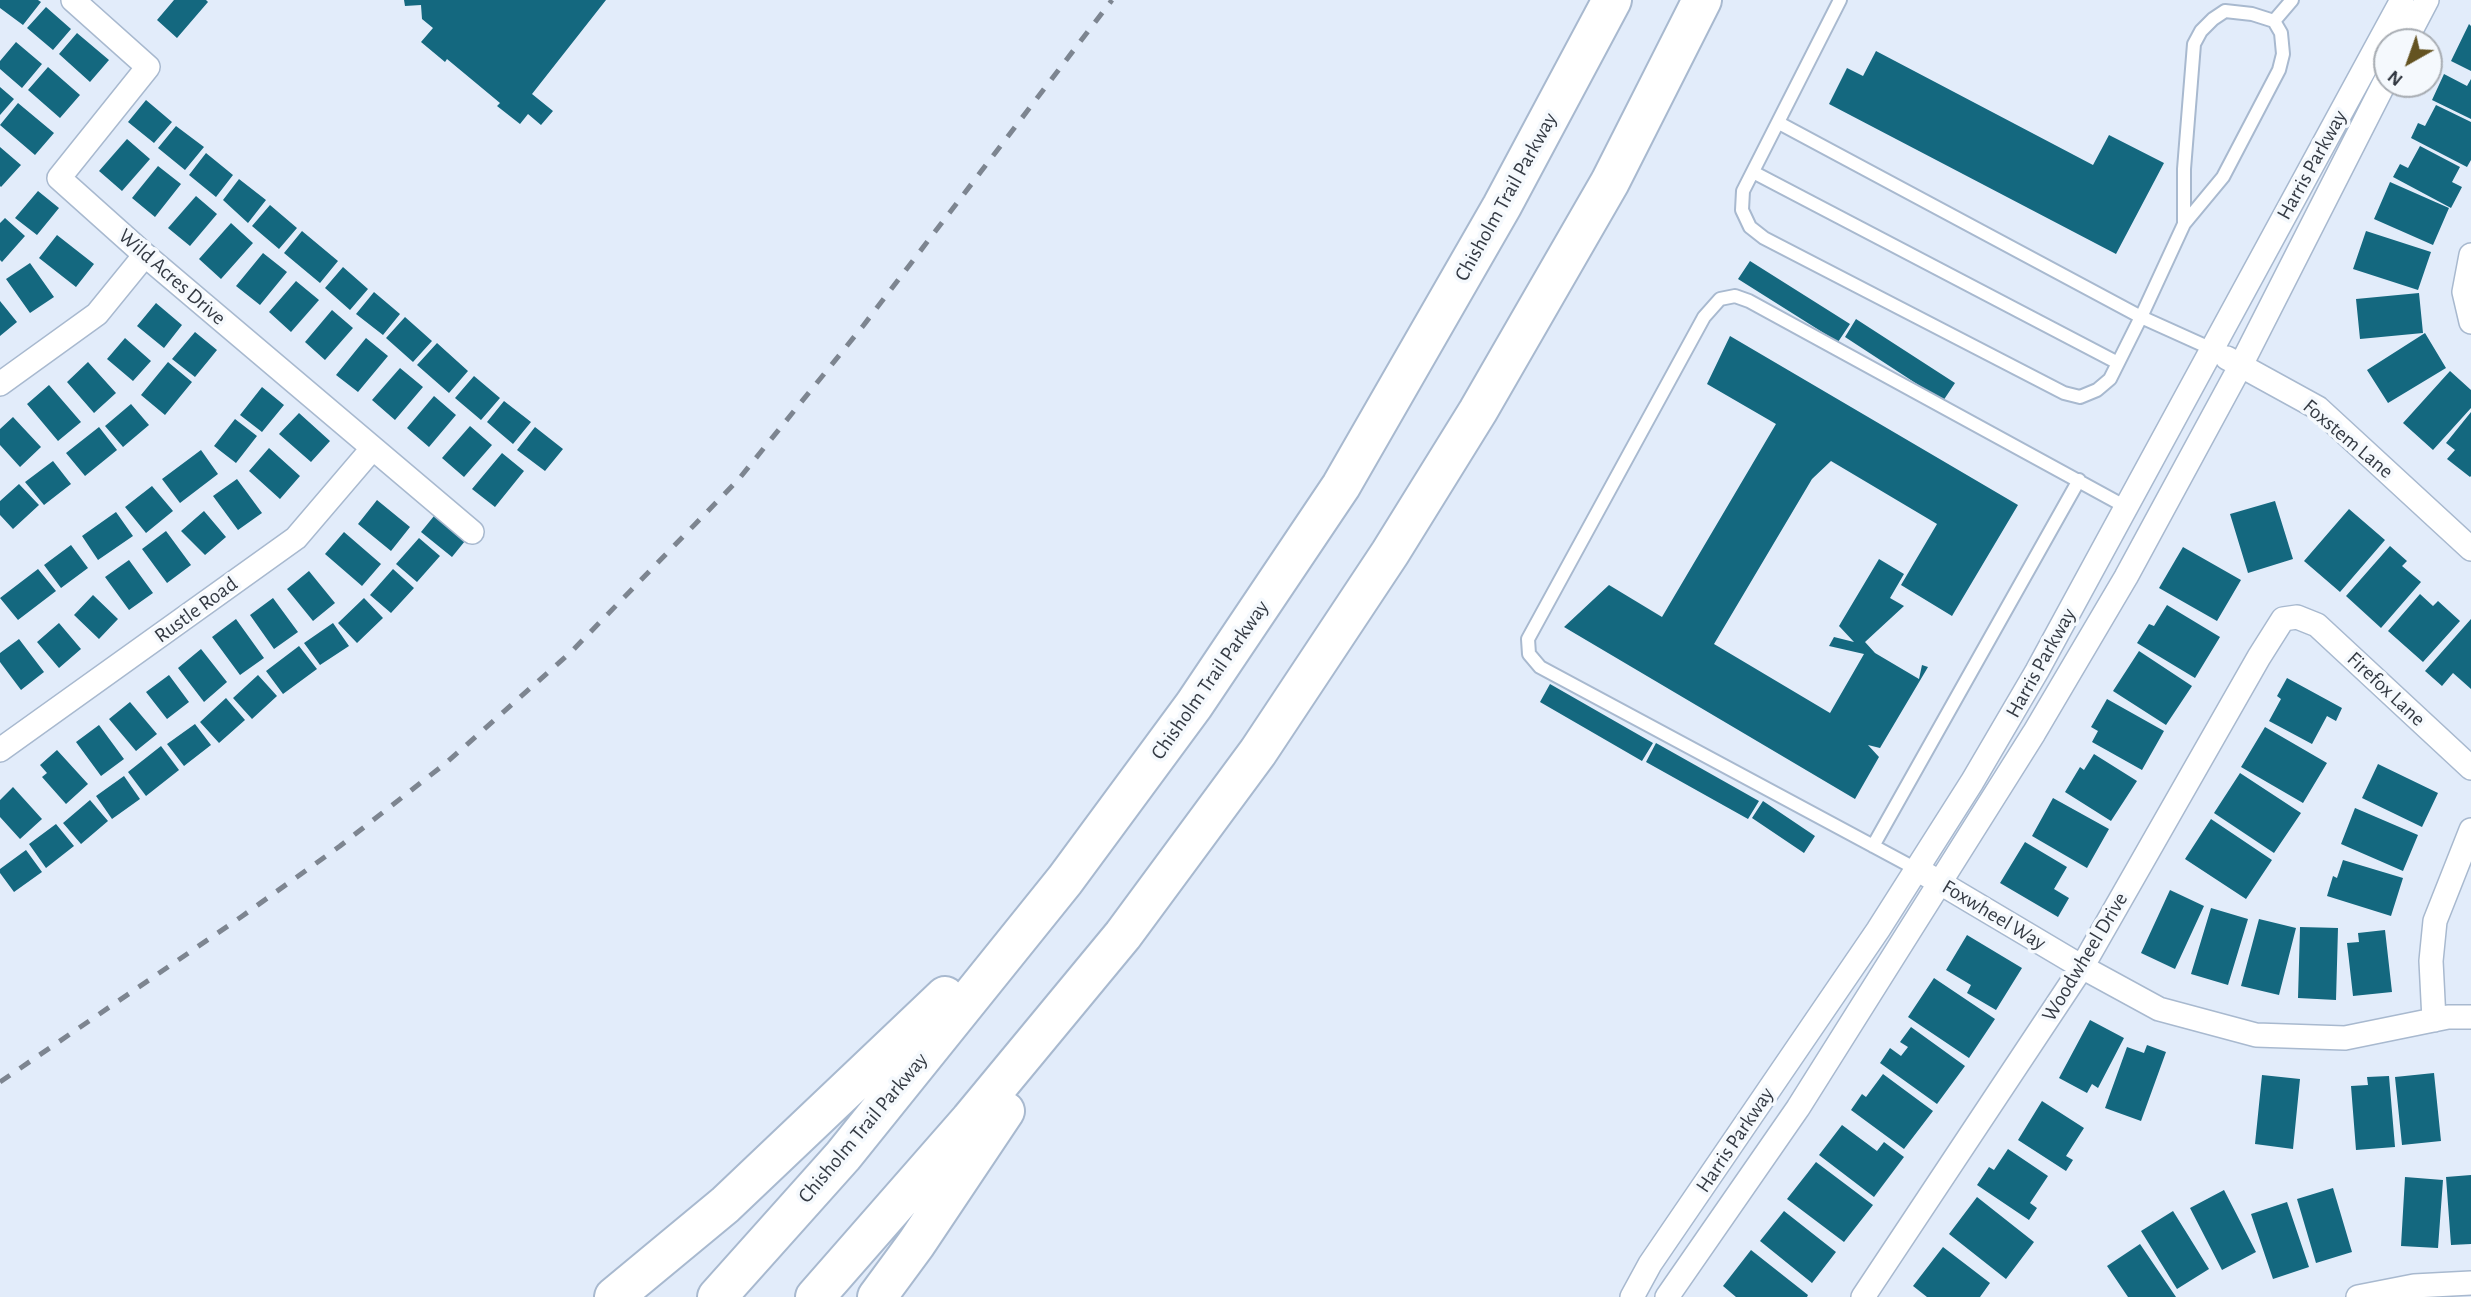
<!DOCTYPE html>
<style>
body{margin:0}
#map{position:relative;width:2471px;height:1297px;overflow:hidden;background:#e2ecfa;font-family:"Alegreya Sans",sans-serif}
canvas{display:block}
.north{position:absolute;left:2373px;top:28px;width:70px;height:70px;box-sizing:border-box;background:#f5f9fd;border:2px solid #a8adb3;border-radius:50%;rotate:220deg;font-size:19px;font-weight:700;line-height:28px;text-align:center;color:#343a43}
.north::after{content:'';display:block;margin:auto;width:24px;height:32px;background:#645321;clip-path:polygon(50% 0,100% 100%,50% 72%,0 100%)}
</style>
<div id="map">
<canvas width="2471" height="1297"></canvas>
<div class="north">N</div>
</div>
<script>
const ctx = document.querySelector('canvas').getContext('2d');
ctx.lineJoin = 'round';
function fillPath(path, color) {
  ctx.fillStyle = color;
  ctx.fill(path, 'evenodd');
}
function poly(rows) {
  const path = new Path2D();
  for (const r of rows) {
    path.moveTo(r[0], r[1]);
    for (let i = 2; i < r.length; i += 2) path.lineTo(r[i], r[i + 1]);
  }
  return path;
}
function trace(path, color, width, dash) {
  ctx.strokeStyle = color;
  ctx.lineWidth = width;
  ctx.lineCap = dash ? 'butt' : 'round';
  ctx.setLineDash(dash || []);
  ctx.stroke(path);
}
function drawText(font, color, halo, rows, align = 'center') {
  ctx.font = font + ' "Alegreya Sans",sans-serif';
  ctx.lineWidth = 7;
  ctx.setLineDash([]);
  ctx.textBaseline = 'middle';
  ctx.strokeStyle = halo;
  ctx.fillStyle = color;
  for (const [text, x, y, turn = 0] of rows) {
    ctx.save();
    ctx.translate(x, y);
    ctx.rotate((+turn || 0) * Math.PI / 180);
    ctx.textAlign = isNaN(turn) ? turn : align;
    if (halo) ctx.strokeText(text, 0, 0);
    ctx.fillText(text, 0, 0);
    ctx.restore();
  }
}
fillPath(poly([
 [0,0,38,0,41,2,23,25,0,8],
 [174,0,206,0,208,2,177,38,157,20],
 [404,0,606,0,532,94,553,111,541,125,528,114,520,124,497,106,500,103,447,59,445,62,421,42,433,28,422,19,421,5,405,6],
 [46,7,71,29,53,50,27,28],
 [2469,24,2471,26,2471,71,2451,61],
 [77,33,109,60,90,82,59,54],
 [16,42,42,64,22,88,0,69,0,61],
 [1876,51,2093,165,2109,135,2164,163,2116,254,1829,104,1847,68,1863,76],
 [48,67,80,95,60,118,28,90],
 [2444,74,2467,86,2471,79,2471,119,2432,100],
 [0,87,14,99,0,115],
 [146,100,172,122,154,143,128,122],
 [18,103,54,133,35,155,0,125],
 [2436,105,2471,122,2471,160,2467,167,2411,138,2418,123,2425,126],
 [176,126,204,147,185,170,158,148],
 [127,139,150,159,122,191,99,171],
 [2420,146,2460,167,2452,182,2462,187,2451,208,2393,177,2400,164,2408,168],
 [0,147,21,165,1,187,0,186],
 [206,153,233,175,216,197,189,175],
 [158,166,181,184,155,217,132,198],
 [239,179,266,200,248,223,223,200],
 [2390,182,2449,208,2433,245,2374,219],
 [38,191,59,208,37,235,15,218],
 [196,196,217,214,190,246,168,228],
 [270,205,297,228,279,249,252,226],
 [5,218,25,236,2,262,0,260,0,223],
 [231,223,253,243,221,279,199,259],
 [302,231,338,261,320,283,284,253],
 [2366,231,2431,252,2418,290,2353,269],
 [57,235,94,264,76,287,39,258],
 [263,253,287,272,260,305,236,286],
 [1750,261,1850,324,1838,342,1738,279],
 [30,263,54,297,30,313,6,279],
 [343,267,368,289,350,310,325,288],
 [296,281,319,300,291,332,269,312],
 [374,292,400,314,383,335,356,314],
 [2419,293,2423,333,2360,339,2356,299],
 [0,301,17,322,0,336],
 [156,303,182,325,164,348,137,326],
 [332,310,353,328,325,360,305,342],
 [405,317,432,341,413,362,386,338],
 [1856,319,1955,383,1943,401,1845,337],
 [195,332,217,350,195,377,172,359],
 [2425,333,2446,368,2388,403,2367,370],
 [1730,336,2018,505,1952,616,1901,585,1937,524,1831,461,1812,479,1714,644,1830,713,1864,654,1829,646,1834,637,1854,642,1839,626,1879,559,1904,574,1890,598,1904,606,1865,642,1875,653,1919,679,1922,665,1928,667,1880,748,1868,745,1879,757,1855,799,1564,627,1609,585,1662,617,1776,424,1707,384],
 [125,338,151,361,133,381,107,359],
 [366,338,388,356,358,392,336,375],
 [437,343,468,371,449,393,417,365],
 [88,362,116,393,94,413,67,382],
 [168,362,192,382,165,415,141,395],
 [400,368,423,387,395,420,372,400],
 [2450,371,2471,390,2471,408,2433,450,2403,423],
 [474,376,500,398,481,420,455,398],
 [49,385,81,422,58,441,27,404],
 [262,387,284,405,262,432,240,415],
 [434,396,456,415,429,447,407,428],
 [504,401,531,422,513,444,487,422],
 [131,404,149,425,123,447,105,426],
 [2471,412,2471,476,2470,477,2447,459,2455,450,2446,443],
 [299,413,330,441,311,462,279,434],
 [13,417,41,447,20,467,0,445,0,429],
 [235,419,257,436,236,463,214,446],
 [470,426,492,445,464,477,442,458],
 [99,427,117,450,85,476,66,453],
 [535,427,563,449,545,471,517,450],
 [269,448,300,476,280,499,249,471],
 [201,450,218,474,180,503,162,479],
 [502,453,524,471,495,507,472,489],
 [53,461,71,484,44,505,25,482],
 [237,479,262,513,238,530,213,496],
 [19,484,39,505,13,529,0,515,0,501],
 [152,486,173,511,146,533,125,507],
 [377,500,410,527,391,551,358,524],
 [2275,501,2293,559,2248,573,2230,514],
 [2349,509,2385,540,2340,592,2304,561],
 [204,511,226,537,205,555,181,531],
 [116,512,133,536,98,560,82,536],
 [434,516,465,541,452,557,421,532],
 [166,531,191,565,167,583,142,549],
 [344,532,381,564,362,586,325,554],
 [419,538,440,556,417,582,396,564],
 [71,545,88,568,61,588,44,565],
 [2390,546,2407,561,2402,566,2421,582,2381,628,2346,596],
 [2183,547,2241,580,2217,621,2159,588],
 [129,560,153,593,129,610,105,577],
 [38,569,56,591,18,620,0,598],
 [393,569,414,588,391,613,370,595],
 [309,571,335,603,313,621,287,589],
 [2420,594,2433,606,2438,601,2460,621,2423,662,2388,631],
 [93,595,118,619,99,639,74,615],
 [273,598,298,632,274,649,250,615],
 [364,598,383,618,357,643,338,623],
 [2167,605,2220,637,2195,678,2137,643,2149,624,2154,626],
 [236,619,264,658,240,675,212,637],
 [2471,619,2471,689,2453,673,2442,686,2425,671],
 [59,623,81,649,59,668,37,642],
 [333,623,349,646,320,665,304,643],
 [19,639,44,672,21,690,0,662,0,653],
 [299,646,317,669,283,694,266,671],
 [201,649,227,682,204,702,178,668],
 [2139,651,2192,686,2166,725,2113,691],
 [169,675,189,702,167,719,146,692],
 [258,675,277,696,252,719,233,698],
 [2287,678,2342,708,2336,721,2327,716,2312,744,2269,721,2281,699,2277,696],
 [1550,684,1653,743,1642,761,1540,702],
 [226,698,245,720,219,743,200,722],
 [2107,699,2164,731,2142,770,2092,742,2098,731,2091,727],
 [130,702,157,734,136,751,109,719],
 [195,724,211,745,184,766,167,744],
 [99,725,124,759,101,776,76,742],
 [2265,727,2327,763,2303,803,2241,767],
 [1656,743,1759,801,1748,819,1646,762],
 [161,746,179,770,146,796,128,772],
 [57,750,88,784,66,804,42,777,47,773,40,765],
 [2094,754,2137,781,2111,821,2065,792,2080,767,2084,770],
 [2378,764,2438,793,2422,827,2362,798],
 [2240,773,2301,813,2274,853,2214,813],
 [124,776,140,799,112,819,96,796],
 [13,787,42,819,20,839,0,817,0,800],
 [2053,798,2109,829,2087,868,2032,836],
 [90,800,108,821,81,844,63,823],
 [1763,801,1815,836,1804,853,1752,818],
 [2355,808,2418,835,2403,871,2341,844],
 [2211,819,2272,860,2246,899,2185,859],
 [56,824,74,846,46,868,29,844],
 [2025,842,2067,867,2054,889,2069,898,2058,917,2000,883],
 [26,850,42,872,14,892,0,873,0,869],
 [2343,860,2403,878,2391,916,2327,896,2333,876,2337,878],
 [2170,890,2204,906,2175,969,2141,953],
 [2211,908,2248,919,2228,985,2191,974],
 [2259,919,2296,928,2279,995,2241,986],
 [2300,927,2338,928,2336,1000,2298,998],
 [2385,930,2392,992,2353,996,2347,943,2359,942,2358,933],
 [1967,935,2022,968,1996,1010,1967,993,1971,985,1946,970],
 [1934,978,1995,1019,1969,1058,1908,1017],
 [2090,1020,2124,1038,2098,1088,2092,1084,2087,1093,2059,1078],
 [1911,1027,1965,1066,1937,1104,1880,1063,1890,1048,1901,1056,1908,1047,1900,1042],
 [2147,1045,2166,1052,2141,1121,2105,1108,2127,1047,2144,1053],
 [2434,1073,2441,1141,2402,1145,2395,1077],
 [1883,1074,1933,1111,1904,1149,1851,1110,1862,1094,1866,1097],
 [2262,1075,2300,1079,2293,1149,2255,1144],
 [2389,1076,2395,1147,2356,1150,2351,1086,2368,1085,2367,1077],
 [2042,1101,2084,1128,2066,1156,2073,1160,2066,1171,2018,1140],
 [1842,1125,1877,1151,1884,1142,1904,1157,1874,1197,1819,1155],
 [2008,1149,2048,1176,2030,1203,2037,1208,2029,1220,1977,1185,1989,1167,1994,1170],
 [1816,1162,1873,1205,1844,1242,1787,1199],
 [2471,1175,2471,1244,2451,1245,2446,1177],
 [2405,1177,2443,1180,2438,1248,2401,1246],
 [2333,1188,2352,1252,2316,1263,2297,1199],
 [2224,1190,2256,1252,2222,1270,2190,1208],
 [1977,1197,2034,1242,2006,1279,1949,1234],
 [2287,1202,2309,1267,2273,1279,2251,1214],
 [1784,1211,1836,1252,1812,1283,1760,1241],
 [2173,1211,2209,1269,2177,1289,2141,1231],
 [2140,1244,2176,1297,2128,1297,2107,1266],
 [1943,1247,1990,1283,1980,1297,1927,1297,1913,1286],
 [1751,1250,1808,1295,1807,1297,1736,1297,1723,1286]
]), '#14687f');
const service = poly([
 [1779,123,2141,317,2110,379,2097,390,2080,397,2064,393,1764,238,1750,227,1742,210,1743,191,1840,0],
 [1753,172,2118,363],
 [2184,224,2184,169,2194,44,2201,31,2213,19,2225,11,2252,14,2274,21],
 [2212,349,2141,317,2184,224,2223,177,2279,70,2283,54,2281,33,2274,21,2292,0],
 [1873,846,2079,480],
 [1918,870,1540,667,1529,654,1528,639,1704,317,1720,299,1735,296,1749,301,2126,507]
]);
const minor = poly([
 [73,0,148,67,59,178,145,255,472,532],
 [2405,42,2427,0],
 [2471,255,2464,292,2471,322],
 [2227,358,2318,408,2471,549],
 [0,384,97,314,145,255],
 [0,750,296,538,372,449],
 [1927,875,2082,967,2159,1009,2256,1035,2345,1038,2448,1017,2471,1017],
 [2434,1020,2431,961,2435,921,2471,830],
 [1632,1297,1650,1264,1878,930,1972,782,2037,671,2402,0],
 [1667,1297,1798,1108,2034,733,2126,577,2241,365,2387,78],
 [1863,1297,2082,967,2259,657,2283,619,2297,617,2317,625,2471,768],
 [2358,1297,2414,1286,2471,1283]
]);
const motorway = poly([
 [614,1297,725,1205,945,996],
 [717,1297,843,1156,1065,880,1194,705,1341,486,1502,206,1612,0],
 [815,1297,970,1120,1123,935,1258,752,1390,553,1478,411,1610,182,1702,0],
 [877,1297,916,1244,1005,1111]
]);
trace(service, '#a8b9cf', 16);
trace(minor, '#a8b9cf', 26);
trace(motorway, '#a8b9cf', 42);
trace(service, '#fff', 12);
trace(minor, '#fff', 23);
trace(motorway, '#fff', 38);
trace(poly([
 [0,1082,241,917,340,846,446,763,571,652,738,480,863,326,1112,0]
]), '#7d8590', 5, [12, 12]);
drawText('21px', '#343a43', '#f5f9fd', [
 ["Harris Parkway",2312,165,-61],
 ["Chisholm Trail Parkway",1506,197,-61],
 ["Wild Acres Drive",172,277,41],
 ["Foxstem Lane",2348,439,40],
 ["Rustle Road",196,610,-36],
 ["Harris Parkway",2041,663,-61],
 ["Chisholm Trail Parkway",1210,680,-55],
 ["Firefox Lane",2386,689,43],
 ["Foxwheel Way",1994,915,31],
 ["Woodwheel Drive",2085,957,-59],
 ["Chisholm Trail Parkway",863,1128,-50],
 ["Harris Parkway",1735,1140,-56]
]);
</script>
